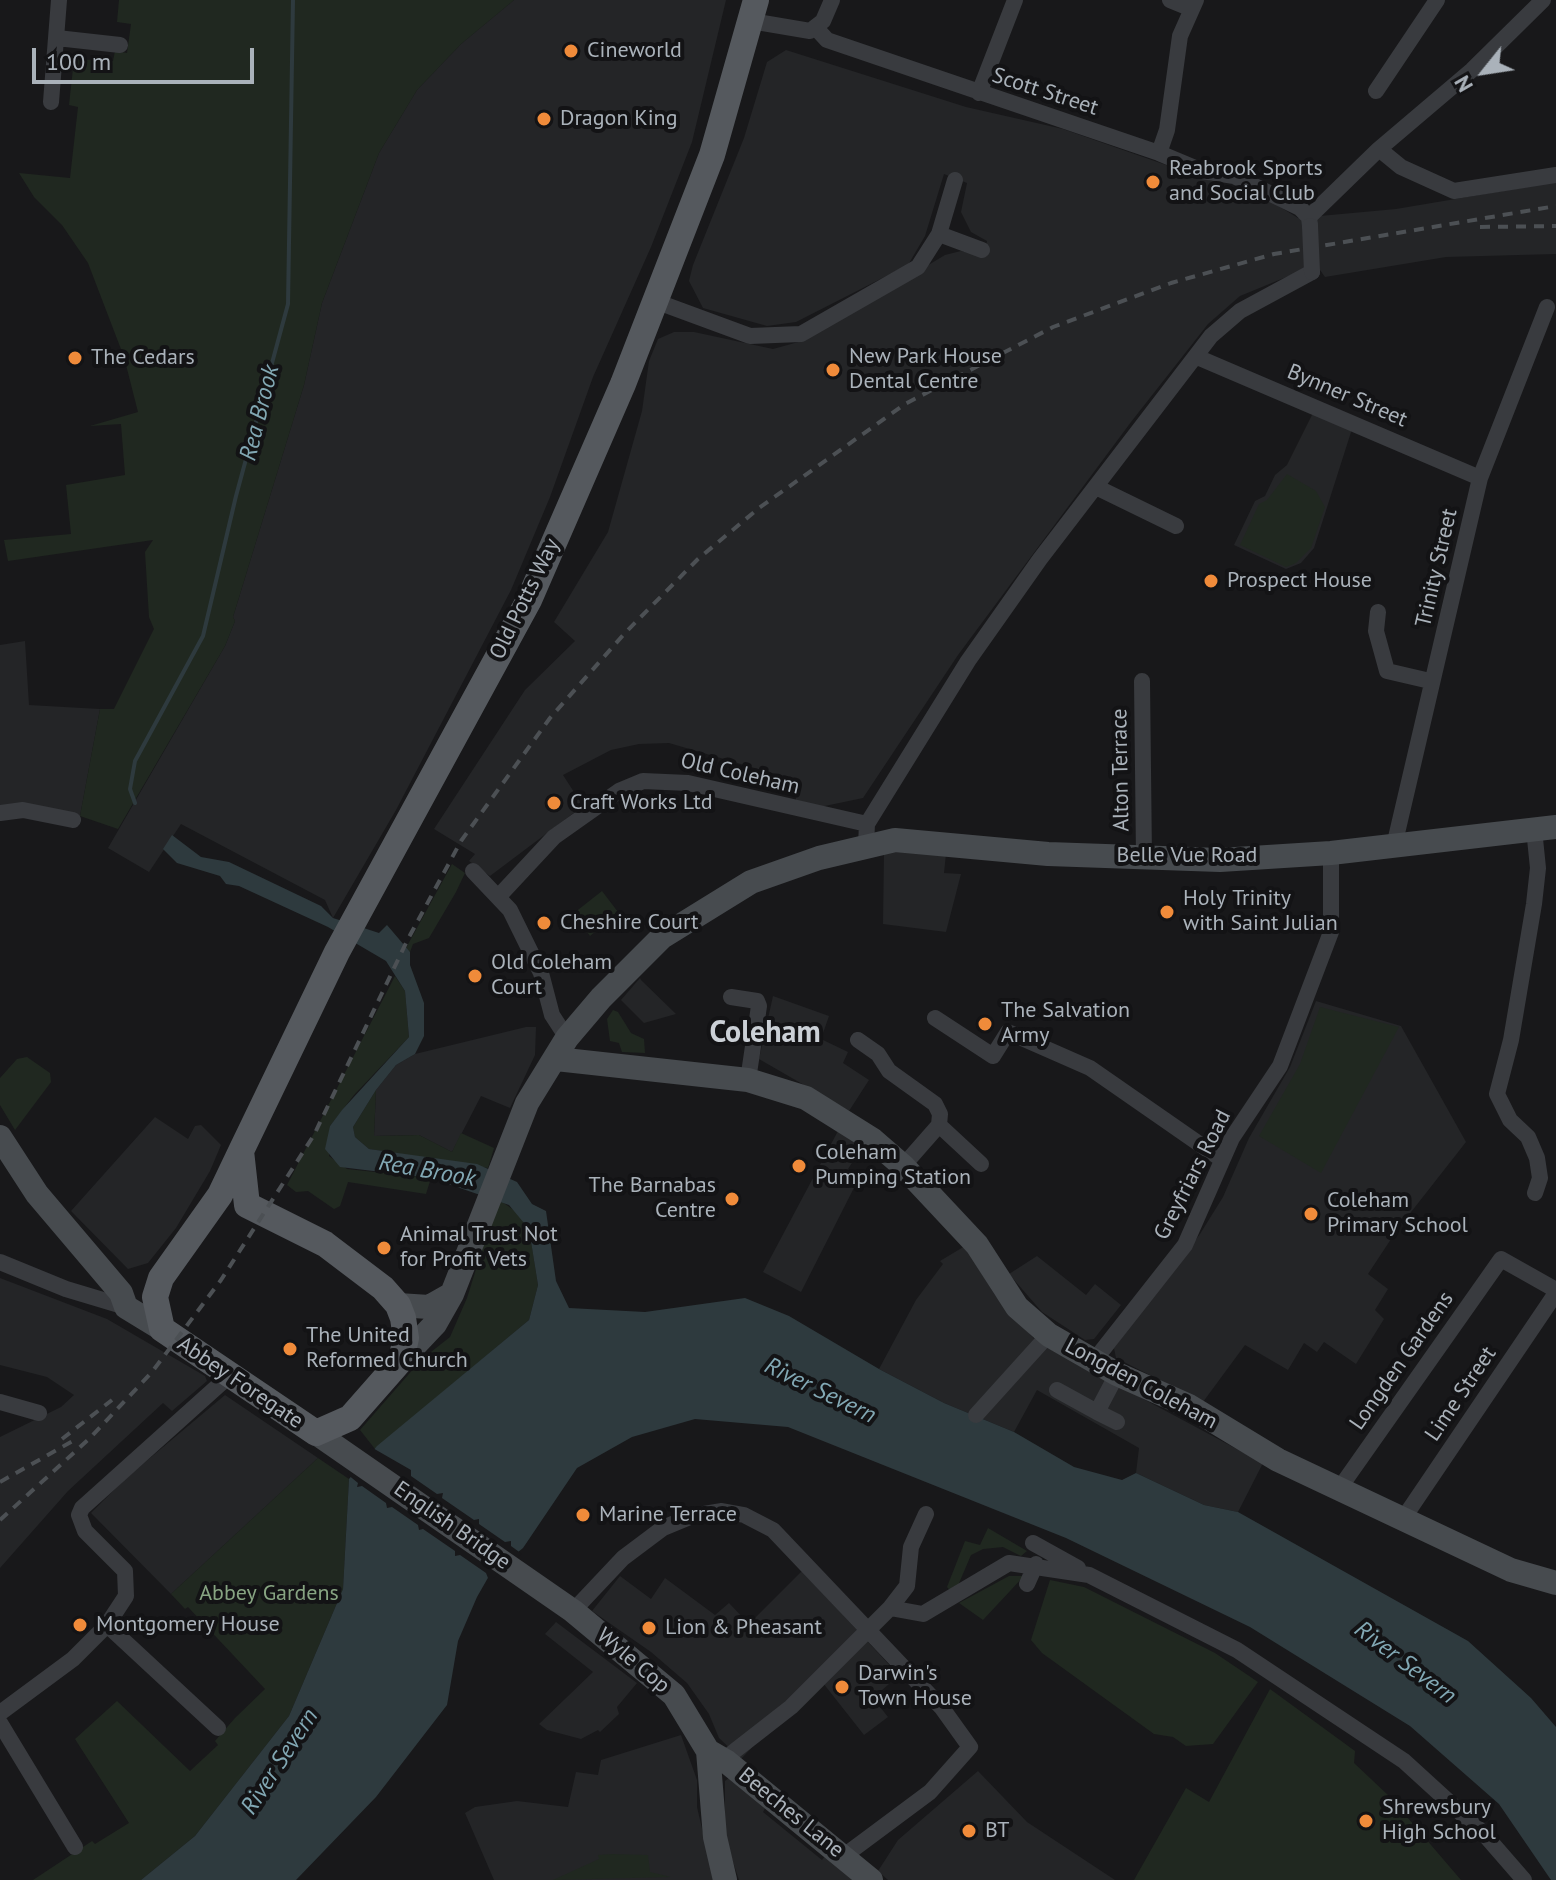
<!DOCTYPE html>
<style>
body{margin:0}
#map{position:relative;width:1556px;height:1880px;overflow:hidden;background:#18181a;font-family:"PT Sans",sans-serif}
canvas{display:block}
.north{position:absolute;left:1444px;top:32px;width:80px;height:80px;-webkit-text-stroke:6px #131315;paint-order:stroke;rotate:240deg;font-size:22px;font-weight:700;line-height:32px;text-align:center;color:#aab2ba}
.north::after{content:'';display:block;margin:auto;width:28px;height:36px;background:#aab2ba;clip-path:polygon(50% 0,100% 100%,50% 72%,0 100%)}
.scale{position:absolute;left:32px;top:48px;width:222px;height:36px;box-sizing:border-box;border:4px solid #aab2ba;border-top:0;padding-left:10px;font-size:24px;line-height:28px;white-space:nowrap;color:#aab2ba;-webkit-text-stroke:6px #131315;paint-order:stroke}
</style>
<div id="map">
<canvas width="1556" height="1880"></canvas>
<div class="north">N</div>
<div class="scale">100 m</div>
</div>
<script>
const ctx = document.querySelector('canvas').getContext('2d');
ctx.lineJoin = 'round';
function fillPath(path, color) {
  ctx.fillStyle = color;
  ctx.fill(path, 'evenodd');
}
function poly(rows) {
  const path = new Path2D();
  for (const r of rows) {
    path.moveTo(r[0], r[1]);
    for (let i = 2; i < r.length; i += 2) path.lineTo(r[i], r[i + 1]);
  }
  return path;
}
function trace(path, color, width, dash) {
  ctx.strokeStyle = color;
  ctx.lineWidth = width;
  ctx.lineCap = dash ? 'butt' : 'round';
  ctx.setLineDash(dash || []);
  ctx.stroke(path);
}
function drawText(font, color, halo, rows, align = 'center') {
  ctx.font = font + ' "PT Sans",sans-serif';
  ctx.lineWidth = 8;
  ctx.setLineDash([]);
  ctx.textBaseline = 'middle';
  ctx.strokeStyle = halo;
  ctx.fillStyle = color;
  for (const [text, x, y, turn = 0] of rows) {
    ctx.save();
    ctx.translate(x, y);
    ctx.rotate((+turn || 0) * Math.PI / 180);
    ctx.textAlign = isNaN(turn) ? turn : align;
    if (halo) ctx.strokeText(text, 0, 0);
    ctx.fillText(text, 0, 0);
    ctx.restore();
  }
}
fillPath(poly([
 [514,0,726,0,692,142,651,247,593,377,550,497,511,590,396,810,333,918,325,900,181,824,149,872,108,848,225,646,235,621,233,617,304,385,322,303,379,153,417,90,461,44],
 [786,50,966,107,1063,129,1272,202,1298,218,1396,209,1556,182,1556,254,1446,257,1325,277,1320,270,1301,271,1240,296,1208,324,1131,422,958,655,863,798,820,807,795,804,799,781,669,743,639,744,611,750,563,775,583,806,490,876,469,861,475,854,434,829,525,690,575,641,554,622,608,532,642,411,649,361,658,339,674,332,694,332,773,349,802,341,945,255,961,251,984,256,987,241,971,232,961,212,967,183,944,174,925,236,908,265,796,322,767,326,703,308,689,281,693,265,744,138,767,62],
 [1313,413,1352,429,1314,548,1301,563,1286,569,1234,545,1255,501,1265,496,1275,475,1287,465],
 [25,641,29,705,100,709,80,816,20,807,0,809,0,645],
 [898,848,946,854,944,873,961,874,946,932,883,924,884,852],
 [640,978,641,980,676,1014,644,1023,621,1000],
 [773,996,829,1016,821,1039,848,1052,843,1063,869,1080,849,1111,759,1059],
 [1316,1001,1401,1026,1466,1142,1397,1230,1368,1274,1388,1289,1375,1310,1384,1319,1356,1364,1324,1342,1317,1352,1304,1343,1288,1370,1245,1345,1203,1402,1116,1358,1114,1348,1200,1234,1223,1197,1249,1138,1290,1067],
 [526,1027,536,1027,535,1055,510,1108,481,1096,452,1152,419,1135,374,1136,376,1090,396,1065,415,1054],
 [155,1117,188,1139,195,1126,201,1125,221,1145,210,1171,176,1228,148,1263,128,1269,71,1211],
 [838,1131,863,1146,848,1169,859,1178,801,1292,763,1272],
 [965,1246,995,1295,1037,1342,1263,1463,1238,1512,1204,1505,1136,1473,1139,1448,1037,1390,1014,1432,944,1403,879,1369,916,1300,943,1264,940,1261],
 [1037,1256,1086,1295,1095,1284,1121,1305,1094,1339,1085,1340,1042,1312,1009,1274],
 [0,1278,107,1319,205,1376,207,1381,172,1411,163,1403,68,1491,0,1568,0,1437,61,1407,74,1395,47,1377,0,1365],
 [225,1395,318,1458,171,1594,91,1513,125,1479],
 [802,1571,895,1671,886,1679,889,1684,873,1698,888,1717,864,1735,823,1683,784,1714,741,1759,719,1738,709,1714,687,1683,651,1652,592,1611,620,1576,651,1599,665,1578,715,1615,729,1603,749,1624],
 [556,1622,637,1683,617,1707,619,1714,600,1732,598,1730,581,1739,547,1730,539,1724,593,1672,545,1634],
 [681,1735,697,1780,697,1807,714,1880,494,1880,465,1813,475,1807,517,1801,568,1807,576,1772,598,1775,601,1760],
 [978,1771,1027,1822,1115,1880,888,1880,878,1871,898,1840],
 [731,1776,767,1805,763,1812,822,1860,829,1851,864,1880,739,1880,725,1838,725,1781]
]), '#242527');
fillPath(poly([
 [119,0,514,0,461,44,417,90,379,153,322,303,304,385,233,617,235,621,225,646,118,829,80,816,100,709,114,709,154,629,149,617,145,552,153,540,8,561,4,540,71,534,66,485,125,475,121,424,90,426,138,412,124,357,88,263,62,225,34,197,19,173,70,178,78,107,69,105,74,59,113,61,115,51,127,53,131,24,117,22],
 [1287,474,1316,491,1325,507,1311,548,1296,563,1286,567,1240,545,1259,504,1267,500],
 [452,864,465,873,456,892,429,938,413,944,410,952,406,948],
 [602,891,618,912,614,915,622,924,616,929,609,920,590,936,574,913],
 [395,976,405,991,409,1037,354,1095,330,1126,329,1156,347,1169,431,1178,426,1194,348,1182,340,1206,334,1209,308,1191,296,1192,287,1185],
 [1320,1007,1399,1027,1321,1173,1259,1136,1300,1064],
 [613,1010,618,1012,631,1033,644,1039,645,1053,622,1052,619,1043,610,1041,607,1019],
 [27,1057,50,1073,51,1082,15,1130,0,1105,0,1078,17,1059],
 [376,1090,374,1136,419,1135,452,1152,461,1133,494,1148,488,1168,369,1149,355,1137,353,1127],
 [498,1199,518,1213,529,1228,538,1285,529,1320,375,1449,360,1430,422,1359,450,1337,467,1298],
 [318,1458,349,1479,343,1589,289,1716,195,1836,141,1880,33,1880,92,1841,95,1844,129,1823,75,1739,117,1701,190,1771,218,1745,215,1741,235,1718,265,1689,188,1607,185,1609,171,1594],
 [988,1528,1027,1551,1021,1556,1003,1547,983,1549,971,1555,954,1595,947,1587,965,1541,980,1545],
 [1009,1576,1024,1576,983,1620,959,1603],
 [1050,1580,1084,1587,1215,1653,1258,1682,1213,1744,1186,1746,1173,1737,1154,1734,1042,1653,1031,1640],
 [1270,1689,1355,1751,1354,1763,1389,1796,1461,1880,1134,1880,1186,1788,1209,1802],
 [612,1854,648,1855,650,1872,671,1877,553,1880,599,1859,598,1855]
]), '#202820');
fillPath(poly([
 [172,835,201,857,229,862,321,906,333,918,379,933,387,925,410,952,410,965,424,1003,424,1036,415,1054,396,1065,376,1090,353,1127,355,1137,369,1149,477,1164,517,1182,532,1204,546,1211,556,1281,569,1308,645,1312,745,1298,789,1316,879,1369,944,1403,1014,1432,1074,1467,1122,1480,1136,1473,1204,1505,1238,1512,1468,1641,1531,1698,1556,1727,1556,1880,1551,1880,1499,1804,1410,1726,1250,1627,1066,1538,788,1427,695,1419,632,1437,577,1468,523,1548,489,1576,477,1597,458,1641,447,1705,376,1797,296,1880,141,1880,195,1836,289,1716,343,1589,349,1479,377,1446,529,1320,538,1285,529,1229,509,1205,431,1178,340,1167,325,1149,330,1126,342,1110,409,1037,405,991,386,961,328,927,239,886,226,884,220,876,177,863,163,849]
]), '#2e3a3e');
fillPath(poly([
 [371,1447,411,1470,411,1476,437,1494,443,1493,442,1498,474,1520,479,1519,479,1524,505,1542,511,1541,511,1546,522,1554,493,1578,488,1578,486,1573,460,1555,455,1556,455,1551,423,1529,419,1530,418,1525,392,1507,387,1508,386,1503,362,1486,357,1487,358,1483,347,1474]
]), '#18181a');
trace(poly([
 [135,803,130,789,135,761,203,636,236,496,288,304,293,0]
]), '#2e3a3e', 4);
trace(poly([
 [1170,0,1192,9],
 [751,21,810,31,823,21,832,0],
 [816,28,827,40,1159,153,1202,171,1234,176,1300,208,1309,217,1310,226],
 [57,38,120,45],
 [1376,91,1437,0],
 [979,93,1015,0],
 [51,102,59,0],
 [1379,149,1401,167,1454,191,1556,175],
 [1159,153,1167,130,1180,36,1196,0],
 [1309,217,1379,149,1472,70,1543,0],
 [939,234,982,250],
 [655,301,750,336,801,334,918,267,939,234,955,180],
 [1197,357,1480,478],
 [1096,487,1176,526],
 [1378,612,1376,631,1387,671,1430,681],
 [1142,681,1144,858],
 [0,813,23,810,73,820],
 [1534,829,1538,868,1534,904,1511,1040,1497,1094,1510,1120,1528,1137,1537,1158,1540,1178,1535,1193],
 [866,845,867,824,968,661,1040,559,1211,336,1240,311,1312,272],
 [1394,846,1480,478,1547,307],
 [473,871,510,910,541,973,552,1015,567,1038],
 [500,895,554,837,619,791,643,781,688,783,867,824],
 [731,997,757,1001,759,1006,748,1080],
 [935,1018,993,1056,1008,1032,1090,1068,1221,1159],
 [858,1040,878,1054,889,1071,935,1104,940,1114,939,1125,903,1166],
 [939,1125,981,1164],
 [0,1262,66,1289,126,1307],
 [1093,1362,1185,1245,1232,1138,1280,1066,1331,932,1331,853],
 [1057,1390,1097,1412,1117,1374],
 [0,1402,39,1413],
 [1097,1412,1117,1422],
 [976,1415,1042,1342],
 [1339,1489,1501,1259,1556,1290],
 [1403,1519,1556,1293],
 [1033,1543,1078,1568],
 [1027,1584,1036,1564],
 [890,1608,923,1614,1009,1563,1089,1575,1237,1650,1404,1761,1484,1834,1524,1880],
 [573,1611,623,1558,663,1528,692,1516,722,1511,744,1515,773,1530,942,1708,970,1747,930,1792,844,1856],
 [107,1625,218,1728],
 [0,1713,73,1659,107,1625,126,1596,125,1571,85,1531,79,1515,82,1508,229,1376],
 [0,1723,75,1847],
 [732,1753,791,1707,890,1608,907,1586,911,1547,926,1514]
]), '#393b3f', 16);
trace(poly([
 [556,1059,748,1080,806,1098,873,1140,903,1166,977,1245,1017,1307,1049,1335,1117,1374,1189,1406,1278,1460,1511,1570,1556,1583],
 [0,1137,37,1194,121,1293,126,1307,162,1329],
 [398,1305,429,1307,452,1294],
 [401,1360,435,1324,452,1294,527,1103,567,1038,601,998,662,937,751,882,819,858,895,840,1048,854,1220,860,1331,853,1556,827],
 [316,1433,573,1611,674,1695,708,1751,715,1837,725,1880],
 [708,1751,727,1762,871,1880]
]), '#474b4f', 24);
trace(poly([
 [241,1151,247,1205,325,1244,383,1288,398,1305,403,1318,406,1338,401,1360,350,1418,316,1433,162,1329,155,1297,161,1278,220,1195,241,1151,337,952,529,600,623,384,712,155,756,0]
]), '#55595e', 26);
trace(poly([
 [1480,227,1556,226],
 [62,1439,112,1400],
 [0,1482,78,1438],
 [0,1520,90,1438,152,1372,221,1280,314,1135,408,939,461,841,550,718,625,633,698,559,759,508,905,404,1053,327,1171,283,1274,254,1556,206]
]), '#4c5054', 4, [10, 8]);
trace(poly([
 [1310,226,1312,272]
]), '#393b3f', 16);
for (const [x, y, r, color] of [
 [571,51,8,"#f08b3a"],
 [544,119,8,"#f08b3a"],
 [1153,182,8,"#f08b3a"],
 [75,358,8,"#f08b3a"],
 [833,370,8,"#f08b3a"],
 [1211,581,8,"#f08b3a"],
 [554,803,8,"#f08b3a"],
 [1167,912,8,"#f08b3a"],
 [544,923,8,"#f08b3a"],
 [475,976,8,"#f08b3a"],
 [985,1024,8,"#f08b3a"],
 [799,1166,8,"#f08b3a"],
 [732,1199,8,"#f08b3a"],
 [1311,1214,8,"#f08b3a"],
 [384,1248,8,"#f08b3a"],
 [290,1349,8,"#f08b3a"],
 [583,1515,8,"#f08b3a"],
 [80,1625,8,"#f08b3a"],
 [649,1628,8,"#f08b3a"],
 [842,1687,8,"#f08b3a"],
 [1366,1821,8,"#f08b3a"],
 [969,1831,8,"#f08b3a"]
]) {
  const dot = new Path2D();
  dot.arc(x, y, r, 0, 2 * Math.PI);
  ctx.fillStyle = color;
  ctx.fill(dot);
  trace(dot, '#131315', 3);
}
drawText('22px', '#aab2ba', '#131315', [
 ["Cineworld",587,51],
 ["Dragon King",560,119],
 ["Reabrook Sports",1169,169],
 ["and Social Club",1169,194],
 ["New Park House",849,357],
 ["Dental Centre",849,382],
 ["The Cedars",91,358],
 ["Prospect House",1227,581],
 ["Craft Works Ltd",570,803],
 ["Holy Trinity",1183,899],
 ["with Saint Julian",1183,924],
 ["Cheshire Court",560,923],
 ["Old Coleham",491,963],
 ["Court",491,988],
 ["The Salvation",1001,1011],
 ["Army",1001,1036],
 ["Coleham",815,1153],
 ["Pumping Station",815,1178],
 ["The Barnabas",716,1186,"right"],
 ["Centre",716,1211,"right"],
 ["Coleham",1327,1201],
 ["Primary School",1327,1226],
 ["Animal Trust Not",400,1235],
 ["for Profit Vets",400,1260],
 ["The United",306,1336],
 ["Reformed Church",306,1361],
 ["Marine Terrace",599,1515],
 ["Montgomery House",96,1625],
 ["Lion & Pheasant",665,1628],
 ["Darwin's",858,1674],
 ["Town House",858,1699],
 ["Shrewsbury",1382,1808],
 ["High School",1382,1833],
 ["BT",985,1831]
], 'left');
drawText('22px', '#aab2ba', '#131315', [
 ["Scott Street",1045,92,18],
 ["Bynner Street",1347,396,23],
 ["Trinity Street",1437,568,-77],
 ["Old Potts Way",525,599,-64],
 ["Alton Terrace",1121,770,-91],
 ["Old Coleham",740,774,13],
 ["Belle Vue Road",1187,856],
 ["Greyfriars Road",1193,1175,-63],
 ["Longden Gardens",1402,1361,-55],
 ["Abbey Foregate",240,1383,34],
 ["Longden Coleham",1141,1384,28],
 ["Lime Street",1461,1394,-56],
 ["English Bridge",452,1526,35],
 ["Wyle Cop",633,1661,40],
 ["Beeches Lane",791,1813,39]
]);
drawText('22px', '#87a482', '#131315', [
 ["Abbey Gardens",269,1594]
]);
drawText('italic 24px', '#82a8b4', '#131315', [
 ["Rea Brook",260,413,-76],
 ["Rea Brook",427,1171,10],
 ["River Severn",820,1391,26],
 ["River Severn",1405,1663,37],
 ["River Severn",280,1762,-57]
]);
drawText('bold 30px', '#cbd0d6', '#131315', [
 ["Coleham",765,1033]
]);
</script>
